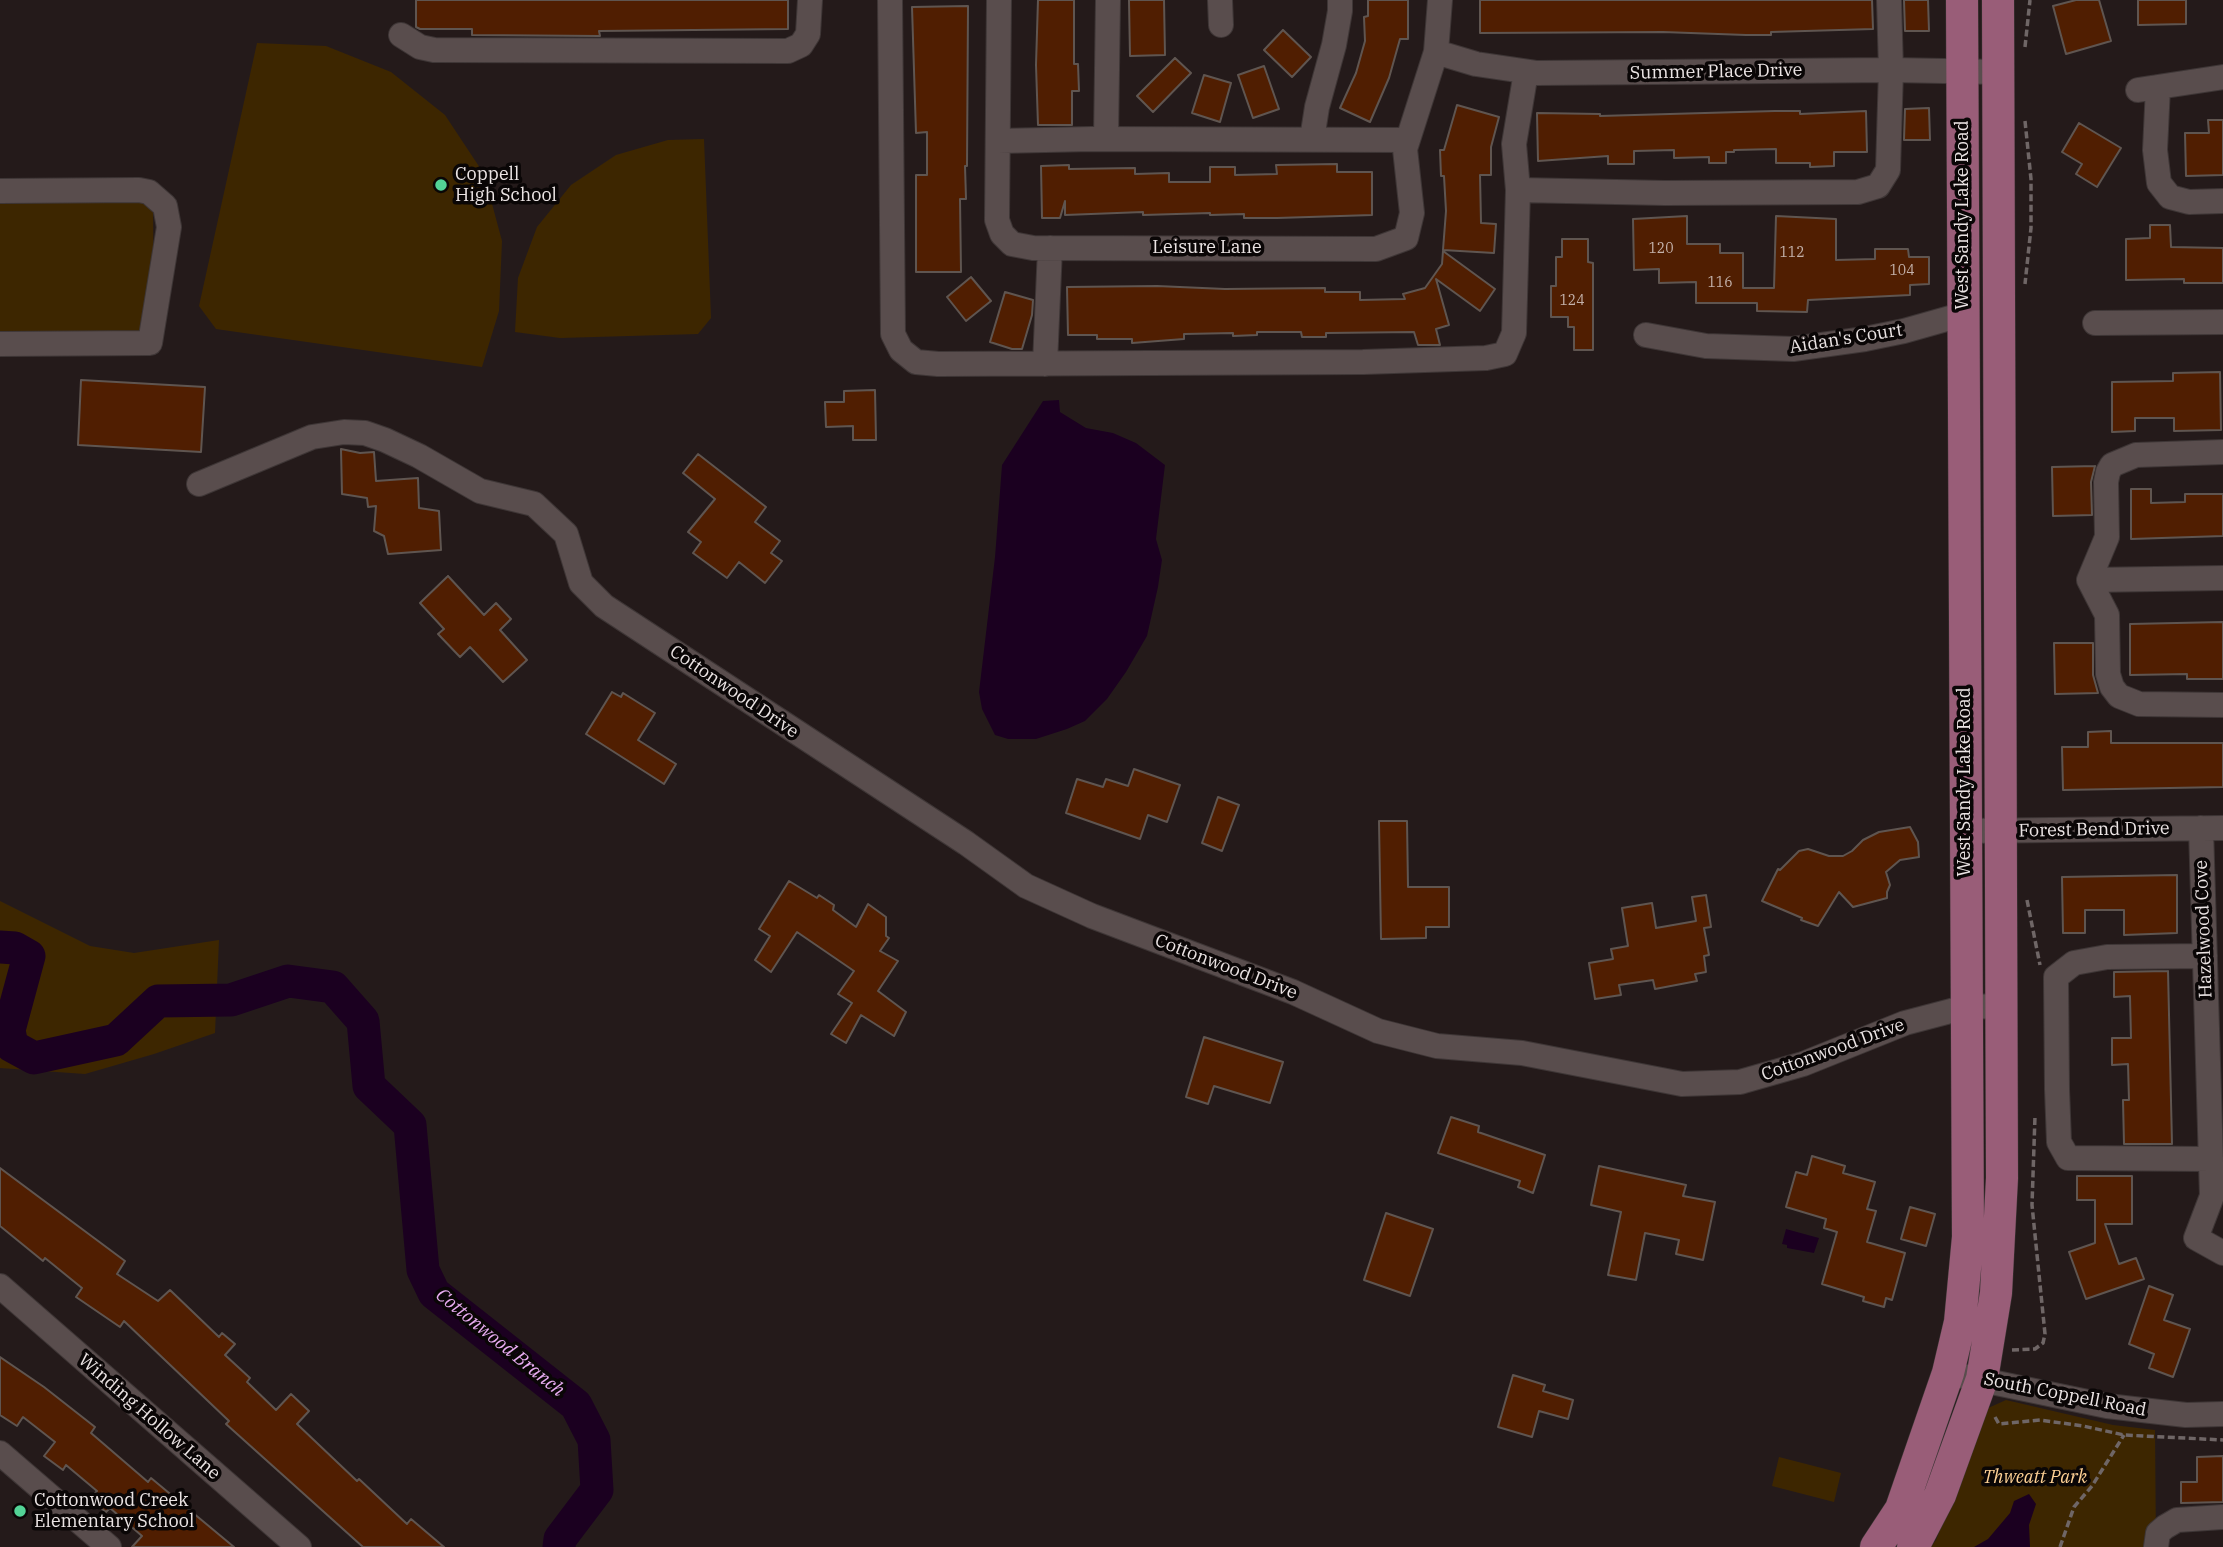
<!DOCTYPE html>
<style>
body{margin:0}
canvas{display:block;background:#241a1a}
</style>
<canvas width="2223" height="1547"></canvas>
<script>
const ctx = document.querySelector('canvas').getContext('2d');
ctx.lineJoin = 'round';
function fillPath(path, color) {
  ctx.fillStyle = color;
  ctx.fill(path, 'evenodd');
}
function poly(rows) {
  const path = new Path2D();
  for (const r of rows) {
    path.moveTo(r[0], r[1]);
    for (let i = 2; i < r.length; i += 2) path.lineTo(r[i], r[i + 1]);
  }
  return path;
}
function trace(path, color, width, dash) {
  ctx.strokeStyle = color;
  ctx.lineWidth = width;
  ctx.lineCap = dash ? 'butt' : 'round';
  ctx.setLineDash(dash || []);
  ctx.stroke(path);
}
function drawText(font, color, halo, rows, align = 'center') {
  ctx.font = font + ' "IBM Plex Serif",serif';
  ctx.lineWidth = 7;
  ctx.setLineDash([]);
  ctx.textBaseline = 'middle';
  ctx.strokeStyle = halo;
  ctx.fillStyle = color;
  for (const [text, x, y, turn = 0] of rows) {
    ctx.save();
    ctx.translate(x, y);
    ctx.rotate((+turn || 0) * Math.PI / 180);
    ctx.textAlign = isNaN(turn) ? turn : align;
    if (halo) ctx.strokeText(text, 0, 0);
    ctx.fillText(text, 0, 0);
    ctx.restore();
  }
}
fillPath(poly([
 [257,43,326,46,391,72,445,115,484,174,502,241,499,311,482,367,216,329,199,306],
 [704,139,711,318,698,334,560,338,515,332,518,278,537,227,571,185,616,155,668,140],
 [153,200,154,336,0,337,0,201],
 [0,901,90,946,134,953,219,940,215,1033,154,1054,85,1074,0,1068],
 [2006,1400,2113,1425,2155,1430,2156,1547,1931,1547,1936,1540,1986,1409],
 [1779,1457,1841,1473,1834,1502,1772,1486]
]), '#3d2600');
fillPath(poly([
 [1059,400,1060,412,1086,428,1113,433,1136,443,1165,465,1156,539,1162,560,1158,587,1147,636,1126,672,1107,699,1085,721,1067,729,1036,739,1008,739,995,735,982,709,979,692,995,557,1002,465,1043,401],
 [1786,1229,1819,1238,1814,1253,1787,1248,1787,1245,1782,1244],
 [2029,1494,2036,1504,2029,1525,2030,1547,1974,1547,1988,1539,2010,1513,2014,1501]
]), '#1b0020');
trace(poly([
 [0,947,15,948,29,956,9,1030,12,1046,34,1058,116,1040,158,1001,231,1000,288,981,333,987,363,1021,369,1086,410,1125,423,1270,434,1293,576,1405,594,1440,597,1490,560,1539,559,1547]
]), '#1b0020', 33);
const building = poly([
 [416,0,788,0,788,29,599,31,600,36,472,35,472,29,420,29,416,27,416,0],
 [1038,0,1074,0,1074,64,1078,64,1079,91,1072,91,1072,125,1038,125,1036,65,1038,0],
 [1129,0,1164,0,1165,55,1130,56,1129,0],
 [1368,0,1408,0,1408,39,1400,39,1389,78,1370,122,1340,108,1356,73,1365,41,1364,17,1368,16,1368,0],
 [1480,0,1872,0,1873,29,1771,32,1771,35,1746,35,1663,32,1480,33,1480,0],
 [1904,0,1928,0,1929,31,1905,31,1904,0],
 [2076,0,2099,0,2111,41,2066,54,2053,6,2076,0],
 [2138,0,2186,0,2186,24,2138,25,2138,0],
 [968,6,967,166,965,166,966,199,960,199,961,272,916,272,916,175,927,175,927,132,916,133,912,7,968,6],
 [1283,30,1311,57,1292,77,1264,50,1283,30],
 [1175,58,1191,73,1153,112,1137,96,1175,58],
 [1264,66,1279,109,1253,118,1238,75,1264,66],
 [1204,75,1231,83,1220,122,1192,113,1204,75],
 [1457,105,1499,117,1491,147,1491,175,1480,175,1481,223,1496,224,1494,253,1443,250,1446,211,1444,176,1441,176,1440,150,1444,150,1457,105],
 [1929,108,1930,140,1904,140,1905,109,1929,108],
 [1775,111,1800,111,1800,114,1866,111,1867,152,1834,152,1834,166,1810,167,1810,163,1776,163,1776,149,1734,150,1734,152,1726,152,1726,163,1709,163,1709,157,1674,158,1674,150,1634,151,1634,164,1608,164,1608,156,1538,161,1537,113,1600,114,1600,116,1775,111],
 [2208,120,2223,120,2223,175,2186,176,2185,133,2209,133,2208,120],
 [2079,123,2121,148,2097,187,2076,174,2082,164,2062,152,2079,123],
 [1337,164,1337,172,1372,172,1372,215,1277,218,1244,218,1244,214,1210,215,1210,213,1143,215,1143,212,1065,215,1065,201,1060,218,1042,218,1041,166,1069,165,1069,169,1135,168,1135,174,1169,173,1169,182,1210,182,1210,167,1235,167,1235,175,1277,174,1276,165,1337,164],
 [1687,216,1687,244,1720,244,1720,253,1743,253,1743,288,1774,288,1776,216,1836,219,1836,260,1875,259,1875,249,1908,249,1909,257,1929,257,1929,284,1910,285,1910,295,1808,300,1807,312,1757,311,1757,303,1696,303,1696,282,1659,283,1659,269,1634,270,1633,219,1687,216],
 [2150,225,2170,225,2171,247,2223,248,2223,283,2184,283,2184,279,2126,280,2126,239,2150,238,2150,225],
 [1562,239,1588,239,1588,262,1593,263,1593,350,1574,350,1574,327,1568,327,1568,317,1551,317,1551,286,1556,286,1556,257,1562,257,1562,239],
 [1443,251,1495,289,1480,311,1436,279,1449,325,1436,329,1440,345,1418,345,1414,332,1326,333,1326,337,1302,337,1301,332,1257,332,1257,335,1233,336,1233,333,1184,334,1184,339,1132,343,1132,339,1097,339,1097,335,1068,335,1067,287,1157,286,1225,289,1325,288,1325,292,1360,292,1360,300,1405,299,1403,294,1425,288,1442,264,1443,251],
 [971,277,991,301,966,321,947,297,971,277],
 [1005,292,1033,300,1032,315,1022,349,1012,349,990,342,1005,292],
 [2220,372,2221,430,2174,431,2174,418,2135,418,2135,431,2112,432,2112,382,2173,381,2173,373,2220,372],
 [81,380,205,387,201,452,78,445,81,380],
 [875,390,876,440,853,440,853,426,826,427,825,402,844,402,844,391,875,390],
 [341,449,360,453,374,452,376,481,418,478,419,508,439,511,441,550,388,554,384,536,374,531,376,506,368,507,367,498,342,494,341,449],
 [698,454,766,507,755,522,780,541,771,553,782,561,765,583,739,562,727,578,693,553,701,542,688,532,715,499,683,473,698,454],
 [2095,466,2091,482,2092,515,2053,516,2052,467,2095,466],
 [2131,489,2151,489,2151,503,2185,502,2185,494,2223,494,2223,536,2131,539,2131,489],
 [448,576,484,615,496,603,511,619,500,630,527,660,503,682,470,647,460,657,438,634,444,629,420,603,448,576],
 [2223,622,2223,679,2187,679,2187,674,2130,675,2130,624,2223,622],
 [2054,643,2093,643,2093,675,2098,693,2055,694,2054,643],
 [612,692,621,697,623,693,655,713,638,740,676,764,664,784,586,734,612,692],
 [2111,731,2111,743,2223,743,2223,787,2063,790,2062,747,2088,747,2088,732,2111,731],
 [1134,769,1180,785,1167,822,1148,815,1140,839,1066,813,1077,779,1103,787,1106,779,1128,786,1134,769],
 [1218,797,1239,805,1222,851,1202,843,1218,797],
 [1379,821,1407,821,1408,887,1449,887,1449,927,1426,927,1426,938,1381,939,1379,821],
 [1910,827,1918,842,1919,857,1900,860,1886,872,1890,885,1887,892,1887,898,1853,907,1839,892,1818,926,1801,920,1802,918,1762,901,1778,869,1780,870,1799,851,1808,849,1829,856,1843,856,1852,851,1863,840,1879,832,1910,827],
 [2177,875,2177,933,2124,935,2124,910,2085,910,2085,933,2063,933,2062,877,2177,875],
 [789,881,817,898,819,895,834,905,833,910,856,927,868,904,886,917,886,936,889,938,880,951,898,961,878,991,906,1012,894,1036,861,1015,846,1043,831,1034,852,1003,838,994,854,971,797,932,771,972,755,960,770,936,759,929,789,881],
 [1706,895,1711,927,1704,928,1709,955,1704,956,1706,972,1695,974,1697,981,1655,989,1653,980,1619,985,1621,995,1595,999,1589,963,1613,959,1611,949,1628,946,1622,908,1652,903,1656,928,1696,921,1692,897,1706,895],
 [2168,971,2172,1144,2124,1144,2123,1100,2129,1100,2128,1064,2112,1065,2112,1038,2131,1038,2130,996,2114,997,2114,972,2168,971],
 [1204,1037,1283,1062,1270,1103,1214,1086,1208,1104,1186,1097,1204,1037],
 [1451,1117,1479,1126,1478,1132,1545,1155,1533,1193,1518,1187,1520,1181,1438,1153,1451,1117],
 [1812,1156,1845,1166,1843,1173,1875,1182,1867,1209,1876,1211,1867,1242,1905,1253,1892,1300,1886,1298,1884,1307,1863,1301,1864,1297,1822,1284,1837,1232,1824,1228,1826,1219,1786,1207,1796,1172,1807,1175,1812,1156],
 [1599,1166,1686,1185,1683,1196,1715,1202,1703,1260,1676,1254,1679,1240,1645,1233,1636,1280,1608,1275,1621,1212,1591,1205,1599,1166],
 [0,1168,125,1261,117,1274,158,1301,170,1290,219,1337,222,1333,235,1344,225,1355,250,1378,247,1382,276,1410,291,1394,309,1411,297,1424,357,1481,359,1479,407,1524,411,1519,444,1547,363,1547,226,1424,229,1421,124,1321,120,1327,76,1297,82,1288,45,1258,43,1261,0,1226,0,1168],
 [2077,1176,2132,1176,2132,1224,2105,1224,2119,1264,2136,1258,2144,1279,2086,1299,2069,1252,2095,1243,2095,1200,2077,1200,2077,1176],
 [1910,1207,1935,1214,1926,1246,1901,1239,1910,1207],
 [1386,1213,1433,1229,1410,1296,1364,1280,1386,1213],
 [2149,1286,2173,1295,2164,1320,2190,1329,2173,1377,2149,1368,2154,1354,2129,1344,2149,1286],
 [0,1357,44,1387,95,1427,91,1433,148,1482,151,1478,234,1547,132,1547,142,1536,110,1508,106,1512,90,1499,97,1491,66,1465,63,1470,44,1456,55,1442,23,1417,17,1426,0,1415,0,1357],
 [1513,1375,1545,1385,1543,1391,1573,1400,1568,1419,1539,1411,1532,1437,1498,1427,1513,1375],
 [2223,1456,2223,1502,2181,1503,2181,1482,2197,1482,2197,1457,2223,1456]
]);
fillPath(building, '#501e01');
trace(building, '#5f5550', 2);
const minor = poly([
 [890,0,893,334,901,350,916,362,938,364,1363,362,1486,358,1505,354,1514,333,1518,190,1514,144,1526,72],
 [999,0,997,220,1002,234,1012,244,1033,248,1376,249,1406,238,1412,213,1405,149,1436,52,1440,0],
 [1220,0,1221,25],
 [401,35,420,47,434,50,788,51,801,45,808,34,810,0],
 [1436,52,1476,64,1537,73,1891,70,1997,72],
 [2158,87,2155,150,2159,183,2170,197,2189,202,2223,201],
 [2138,90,2223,77],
 [1106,139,1108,0],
 [1312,139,1317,107,1334,45,1340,11,1340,0],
 [998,141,1092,139,1407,140],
 [1518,190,1665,193,1858,192,1878,186,1888,170,1891,70,1889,0],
 [0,191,139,190,149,192,165,206,169,227,150,343,0,344],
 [2095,323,2223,322],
 [1646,335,1706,346,1793,349,1865,339,1904,331,1950,318,1962,317],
 [1045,364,1050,248],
 [199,484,312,437,344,432,365,433,385,440,419,456,480,491,534,504,566,534,581,583,604,606,966,843,1026,886,1092,916,1293,992,1378,1031,1437,1046,1522,1053,1682,1084,1740,1082,1803,1064,1905,1023,1966,1007,2002,1006],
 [2089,580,2107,537,2106,482,2108,472,2112,465,2136,455,2223,452],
 [2089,580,2107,615,2108,674,2112,687,2119,696,2139,704,2223,705],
 [2089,580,2223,578],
 [2201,828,2212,1196,2196,1238,2223,1253],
 [1965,831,2223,828],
 [2205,956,2107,957,2074,963,2056,977,2057,1089,2059,1142,2068,1158,2211,1159],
 [0,1286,299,1547],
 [1948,1373,2107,1406,2186,1415,2223,1414],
 [0,1453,109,1547],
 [2156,1547,2158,1533,2165,1527,2177,1520,2223,1517]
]);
const major = poly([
 [1876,1547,1901,1509,1948,1373,1960,1322,1968,1237,1962,0],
 [1913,1547,1940,1495,1982,1379,1996,1293,2002,1178,1998,0]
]);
trace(minor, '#3e3636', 26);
trace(major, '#3e3636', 33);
trace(poly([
 [2025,47,2030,0],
 [2025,121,2031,179,2031,228,2025,284],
 [2027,900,2040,965],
 [2012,1350,2035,1349,2043,1343,2045,1334,2032,1205,2035,1116],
 [1995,1417,1999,1424,2040,1420,2083,1426,2124,1435,2223,1440],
 [2060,1547,2074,1507,2092,1486,2124,1435]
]), '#6f6666', 3.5, [7, 3.5]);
trace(minor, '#594d4d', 24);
trace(major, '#995d78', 32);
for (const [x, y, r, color] of [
 [441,185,7,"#53d396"],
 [20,1511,7,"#53d396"]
]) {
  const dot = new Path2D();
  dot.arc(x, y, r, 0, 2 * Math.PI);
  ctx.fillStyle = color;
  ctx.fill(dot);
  trace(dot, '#0a0606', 2.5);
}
drawText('14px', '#c4b2ab', null, [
 ["120",1661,249],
 ["112",1792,253],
 ["104",1902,271],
 ["116",1720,283],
 ["124",1572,301]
]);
drawText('18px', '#ebe4e4', '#0a0606', [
 ["Summer Place Drive",1716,72,-1],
 ["West Sandy Lake Road",1963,215,-90],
 ["Leisure Lane",1207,248],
 ["Aidan's Court",1846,339,-9],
 ["Cottonwood Drive",734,692,34],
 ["West Sandy Lake Road",1965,782,-90],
 ["Forest Bend Drive",2094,830,-1],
 ["Hazelwood Cove",2204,929,-92],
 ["Cottonwood Drive",1226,967,21],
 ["Cottonwood Drive",1833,1050,-20],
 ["South Coppell Road",2065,1395,11],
 ["Winding Hollow Lane",149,1417,41]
]);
drawText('18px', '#ebe4e4', '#0a0606', [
 ["Coppell",455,175],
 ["High School",455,196],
 ["Cottonwood Creek",34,1501],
 ["Elementary School",34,1522]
], 'left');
drawText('italic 18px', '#fed195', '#0a0606', [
 ["Thweatt Park",2035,1478]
]);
drawText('italic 19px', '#e8acf1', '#0a0606', [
 ["Cottonwood Branch",500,1343,39]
]);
</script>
